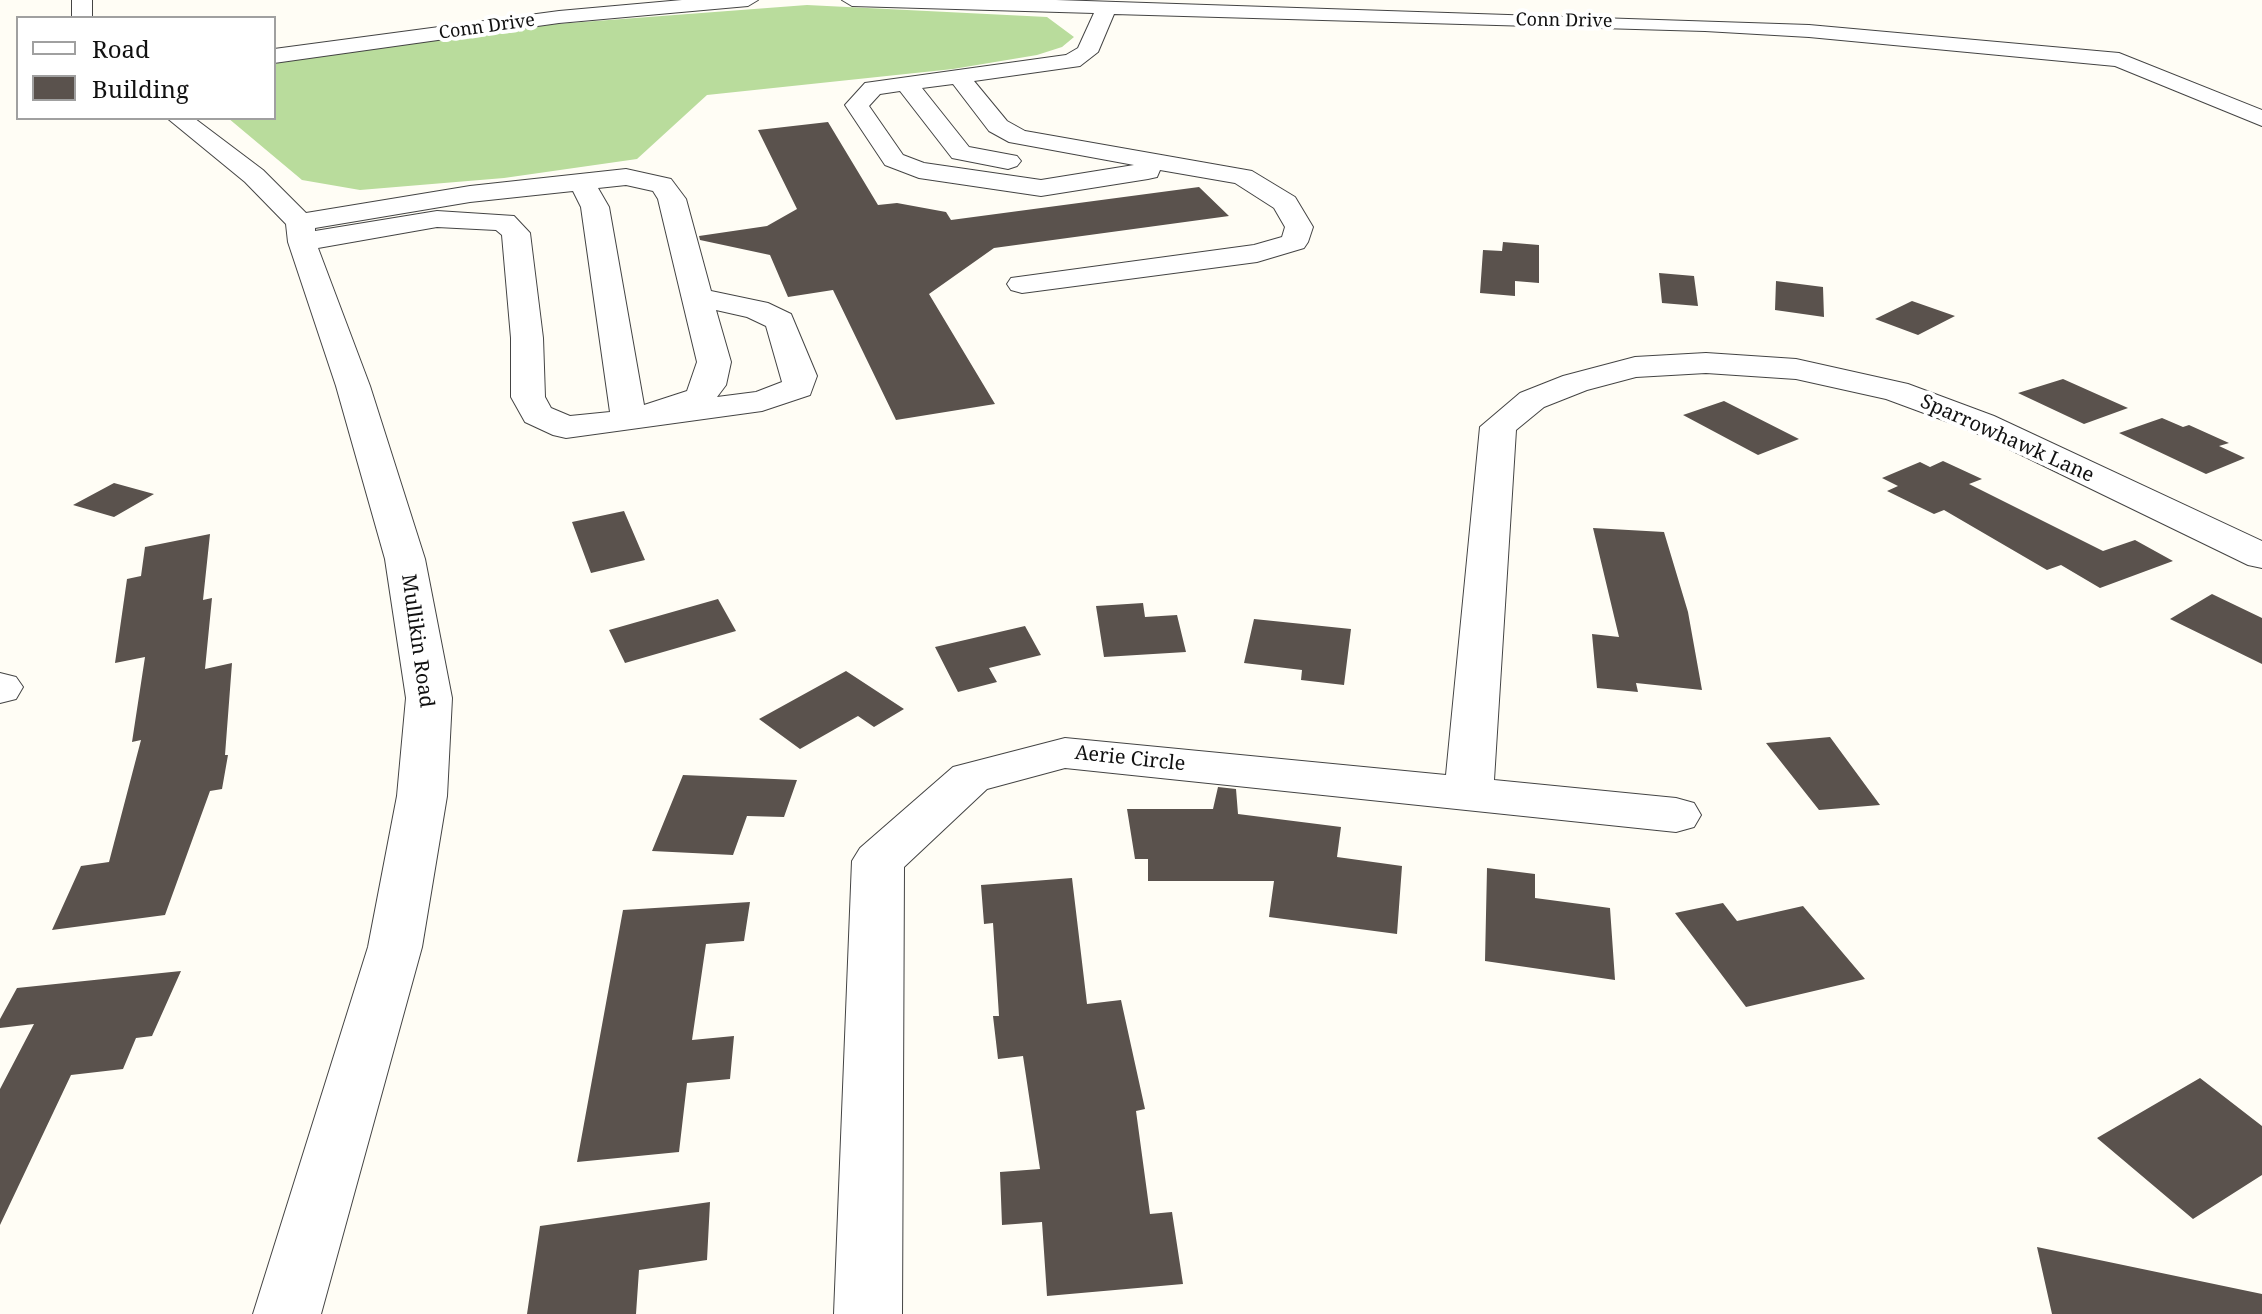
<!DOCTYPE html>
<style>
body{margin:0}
#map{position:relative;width:2262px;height:1314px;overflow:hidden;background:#fffdf5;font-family:"Noto Serif",serif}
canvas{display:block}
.legend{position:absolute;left:16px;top:16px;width:260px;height:104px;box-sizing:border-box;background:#fff;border:2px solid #a0a0a0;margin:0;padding:10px 14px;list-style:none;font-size:24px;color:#111}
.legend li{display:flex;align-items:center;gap:16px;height:40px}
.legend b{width:40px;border:2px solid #a0a0a0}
</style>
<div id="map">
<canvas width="2262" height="1314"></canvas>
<ul class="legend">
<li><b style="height:10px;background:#fff"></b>Road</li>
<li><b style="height:22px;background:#5a524d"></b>Building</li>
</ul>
</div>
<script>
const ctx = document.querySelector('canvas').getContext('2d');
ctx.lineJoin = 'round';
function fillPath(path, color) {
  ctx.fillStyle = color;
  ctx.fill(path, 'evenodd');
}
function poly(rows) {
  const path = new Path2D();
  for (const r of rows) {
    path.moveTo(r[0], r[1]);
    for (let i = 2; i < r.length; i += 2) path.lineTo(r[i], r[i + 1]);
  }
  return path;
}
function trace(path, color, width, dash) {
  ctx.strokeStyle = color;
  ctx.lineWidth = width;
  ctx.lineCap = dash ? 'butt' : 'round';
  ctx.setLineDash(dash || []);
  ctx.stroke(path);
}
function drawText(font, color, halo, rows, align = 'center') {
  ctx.font = font + ' "Noto Serif",serif';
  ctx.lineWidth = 8;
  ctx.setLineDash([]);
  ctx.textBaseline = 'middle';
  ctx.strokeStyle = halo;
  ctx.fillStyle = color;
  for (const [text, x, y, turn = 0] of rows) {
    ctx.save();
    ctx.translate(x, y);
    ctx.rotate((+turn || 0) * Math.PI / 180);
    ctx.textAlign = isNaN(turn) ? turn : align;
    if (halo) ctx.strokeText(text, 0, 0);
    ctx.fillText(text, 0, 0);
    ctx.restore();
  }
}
fillPath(poly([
 [807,5,1047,17,1074,37,1062,47,1037,55,953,69,707,95,637,159,504,178,360,190,302,180,228,118,274,118,274,65,280,62,556,24]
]), '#b9dc9c');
fillPath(poly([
 [828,122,878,205,897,203,946,212,951,220,1199,187,1229,216,994,248,929,294,995,404,896,420,833,290,788,297,770,255,700,240,699,236,767,226,797,209,758,130],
 [1503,242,1539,245,1539,283,1515,281,1515,296,1480,293,1483,250,1502,251],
 [1659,273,1694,276,1698,306,1662,303],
 [1776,281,1823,287,1824,317,1775,310],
 [1912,301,1955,316,1918,335,1875,319],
 [2063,379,2128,408,2084,424,2018,393],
 [1724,401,1799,439,1758,455,1683,415],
 [2162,418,2183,427,2189,425,2229,443,2219,446,2245,458,2206,474,2119,433],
 [1943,461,1982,479,1969,484,2103,551,2135,540,2173,561,2100,588,2061,565,2047,570,1944,510,1934,514,1887,491,1898,486,1882,478,1920,462,1930,467],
 [114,483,154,494,114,517,73,505],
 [624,511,645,560,591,573,572,522],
 [1593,528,1664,532,1688,612,1702,690,1636,683,1638,692,1597,688,1592,634,1619,637],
 [210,534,203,600,212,598,205,669,232,663,225,755,228,755,222,789,210,791,165,915,52,930,81,866,109,862,141,740,132,742,145,657,115,663,127,579,141,576,145,547],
 [2212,594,2262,618,2262,664,2170,619],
 [718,599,736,631,625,663,609,630],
 [1143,603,1145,617,1177,615,1186,652,1104,657,1096,606],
 [1254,619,1351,629,1344,685,1301,680,1302,670,1244,663],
 [1025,626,1041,655,989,668,997,682,958,692,935,647],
 [846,671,904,709,874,727,858,716,800,749,759,719],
 [1830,737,1880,805,1819,810,1766,743],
 [683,775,797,780,784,817,747,816,733,855,652,851],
 [1218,787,1236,789,1238,814,1341,827,1337,857,1402,866,1397,934,1269,917,1274,881,1148,881,1148,859,1135,859,1127,809,1213,809],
 [1487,868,1535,874,1535,898,1610,908,1615,980,1485,961],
 [1072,878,1087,1004,1121,1000,1145,1109,1136,1111,1150,1214,1172,1212,1183,1284,1047,1296,1042,1222,1002,1225,1000,1172,1040,1169,1023,1056,998,1059,993,1016,999,1016,993,923,984,924,981,885],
 [750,902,744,941,706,944,692,1040,734,1036,730,1079,687,1083,679,1152,577,1162,623,910],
 [1723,903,1737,921,1803,906,1865,979,1746,1007,1675,913],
 [181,971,152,1036,136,1038,123,1069,71,1075,0,1225,0,1089,34,1024,0,1028,0,1019,17,988],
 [2200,1078,2262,1126,2262,1175,2193,1219,2097,1138],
 [710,1202,707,1260,639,1270,636,1314,527,1314,540,1226],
 [2037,1247,2262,1294,2262,1314,2052,1314]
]), '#5a524d');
const minor = poly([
 [72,0,92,0,92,18,72,18,72,0],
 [682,0,758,0,748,6,559,23,274,63,274,49,559,11,682,0],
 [842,0,1056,0,1809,25,2119,53,2262,110,2262,126,2115,66,1809,37,1705,31,1114,14,1098,52,1080,66,974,81,1007,121,1025,131,1252,171,1295,197,1313,227,1308,242,1304,248,1257,262,1022,293,1011,290,1007,284,1011,278,1254,245,1282,237,1285,227,1274,208,1235,183,1160,170,1157,177,1148,179,1041,196,919,178,885,165,845,105,865,83,1066,55,1078,48,1094,13,852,6,842,0],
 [953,84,989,131,1009,142,1134,165,1041,180,924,163,903,155,869,106,880,94,900,91,952,158,1008,169,1017,166,1021,161,1017,156,969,147,922,88,953,84],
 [167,118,194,118,263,170,306,213,470,186,626,169,671,179,686,199,711,291,768,303,791,314,817,376,810,395,762,411,566,438,553,435,525,422,511,397,511,338,502,235,496,230,437,227,318,248,370,386,425,559,452,698,447,796,422,947,321,1314,253,1314,368,947,397,796,406,698,385,559,336,386,288,242,286,224,245,182,167,118],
 [626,185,653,191,658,199,697,362,687,391,644,405,609,207,598,188,626,185],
 [573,191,581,207,610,412,570,416,551,408,545,397,543,338,530,233,514,216,437,211,315,231,315,228,470,202,573,191],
 [716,310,747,317,766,326,782,382,756,392,717,397,726,385,731,362,716,310],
 [1706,353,1796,359,1908,384,1994,416,2262,541,2262,568,2248,565,1970,430,1886,399,1796,379,1706,373,1636,377,1587,390,1544,407,1516,430,1494,780,1676,798,1694,803,1701,815,1694,827,1676,832,1065,768,987,789,904,867,902,1314,834,1314,852,861,860,848,953,767,1065,738,1446,775,1480,427,1520,393,1563,376,1635,357,1706,353],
 [0,673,16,677,23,687,16,699,0,703,0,673]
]);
trace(minor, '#444', 2);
fillPath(minor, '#fff');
drawText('18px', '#111', '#fff', [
 ["Conn Drive",1564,21,1],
 ["Conn Drive",487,27,-8]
]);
drawText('20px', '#111', '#fff', [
 ["Sparrowhawk Lane",2007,439,24],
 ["Mullikin Road",417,641,82],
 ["Aerie Circle",1130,759,6]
]);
</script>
